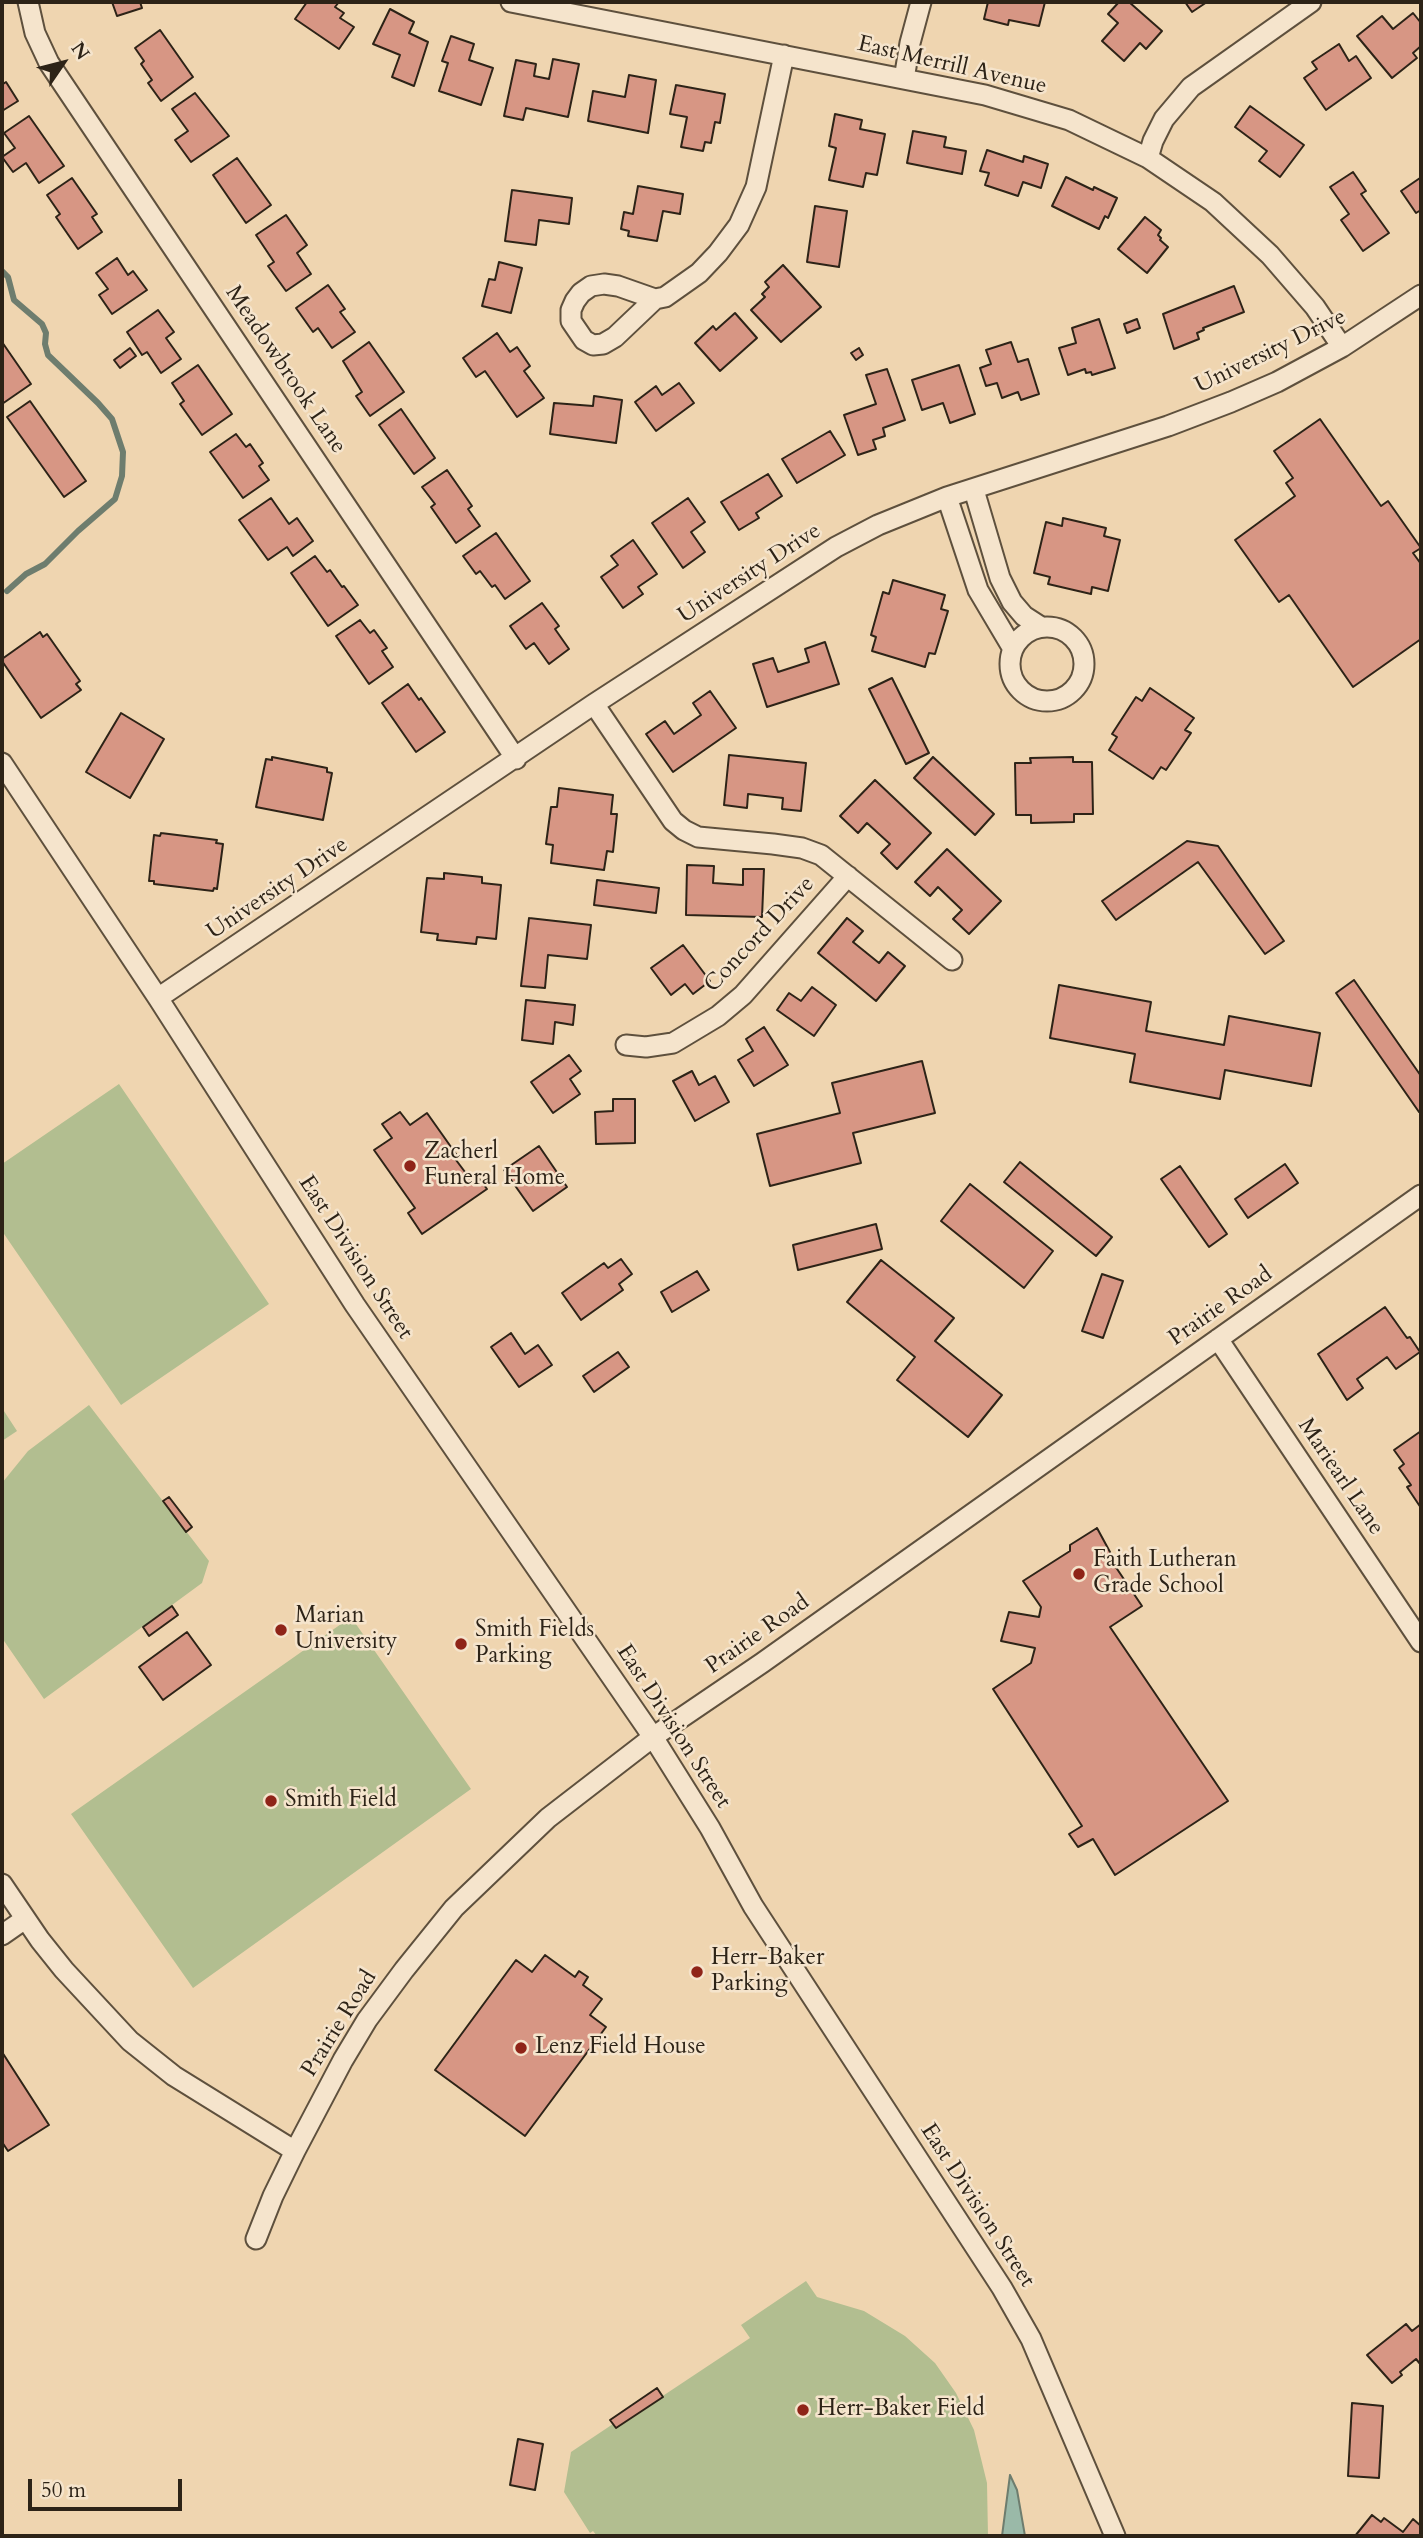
<!DOCTYPE html>
<style>
body{margin:0}
#map{position:relative;width:1423px;height:2538px;overflow:hidden;background:#efd5b0;font-family:Cardo,serif}
canvas{display:block}
.frame{position:absolute;inset:0;border:4px solid #2d2317;pointer-events:none}
.north{position:absolute;left:28px;top:28px;width:70px;height:70px;-webkit-text-stroke:5px #f5e4cc;paint-order:stroke;rotate:55deg;font-size:19px;font-weight:700;line-height:28px;text-align:center;color:#2d2317}
.north::after{content:'';display:block;margin:auto;width:24px;height:32px;background:#2d2317;clip-path:polygon(50% 0,100% 100%,50% 72%,0 100%)}
.scale{position:absolute;left:28px;top:2479px;width:154px;height:32px;box-sizing:border-box;border:4px solid #2d2317;border-top:0;padding-left:9px;font-size:21px;line-height:24px;white-space:nowrap;color:#2d2317;-webkit-text-stroke:5px #f5e4cc;paint-order:stroke}
</style>
<div id="map">
<canvas width="1423" height="2538"></canvas>
<div class="frame"></div>
<div class="north">N</div>
<div class="scale">50 m</div>
</div>
<script>
const ctx = document.querySelector('canvas').getContext('2d');
ctx.lineJoin = 'round';
function fillPath(path, color) {
  ctx.fillStyle = color;
  ctx.fill(path, 'evenodd');
}
function poly(rows) {
  const path = new Path2D();
  for (const r of rows) {
    if (r.length === 3) {
      path.moveTo(r[0] + r[2], r[1]);
      path.arc(r[0], r[1], r[2], 0, 2 * Math.PI);
      continue;
    }
    path.moveTo(r[0], r[1]);
    for (let i = 2; i < r.length; i += 2) path.lineTo(r[i], r[i + 1]);
  }
  return path;
}
function trace(path, color, width, dash) {
  ctx.strokeStyle = color;
  ctx.lineWidth = width;
  ctx.lineCap = dash ? 'butt' : 'round';
  ctx.setLineDash(dash || []);
  ctx.stroke(path);
}
function drawText(font, color, halo, rows, align = 'center') {
  ctx.font = font + ' Cardo,serif';
  ctx.lineWidth = 5;
  ctx.setLineDash([]);
  ctx.textBaseline = 'middle';
  ctx.strokeStyle = halo;
  ctx.fillStyle = color;
  for (const [text, x, y, turn = 0] of rows) {
    ctx.save();
    ctx.translate(x, y);
    ctx.rotate((+turn || 0) * Math.PI / 180);
    ctx.textAlign = isNaN(turn) ? turn : align;
    if (halo) ctx.strokeText(text, 0, 0);
    ctx.fillText(text, 0, 0);
    ctx.restore();
  }
}
fillPath(poly([
 [119,1084,269,1304,121,1405,2,1231,2,1164],
 [89,1405,209,1561,202,1583,44,1699,2,1638,2,1483,28,1451],
 [2,1408,17,1431,2,1441],
 [351,1617,471,1789,193,1988,71,1814],
 [806,2281,817,2297,864,2311,905,2336,935,2363,956,2393,974,2430,987,2483,988,2536,597,2536,593,2531,590,2533,564,2492,571,2452,613,2424,616,2427,750,2338,741,2325]
]), '#b2be90');
const water = poly([
 [1010,2475,1017,2490,1025,2536,1002,2536,1010,2475]
]);
fillPath(water, '#9ab9a8');
trace(water, '#6e7d6e', 2);
trace(poly([
 [2,271,8,277,14,300,42,324,46,333,45,344,48,355,98,403,112,419,123,452,122,476,115,499,78,531,45,564,26,574,7,591]
]), '#6e7d6e', 6);
const building = poly([
 [112,2,140,2,142,8,117,16,112,2],
 [307,2,339,2,335,7,344,13,340,18,354,27,339,49,295,19,307,2],
 [988,2,1045,2,1039,26,1009,20,1008,25,984,19,988,2],
 [1119,2,1129,2,1162,31,1146,49,1140,43,1124,61,1102,41,1118,23,1108,14,1119,2],
 [1185,2,1207,2,1192,12,1185,2],
 [390,9,414,22,409,33,428,42,414,86,392,77,400,55,373,44,390,9],
 [1413,13,1421,23,1421,46,1413,53,1417,58,1392,78,1357,36,1382,16,1393,29,1413,13],
 [160,30,193,77,161,101,148,83,152,80,141,64,144,61,135,48,160,30],
 [451,36,474,44,469,60,493,68,481,105,439,91,448,63,442,61,451,36],
 [1339,44,1349,61,1356,56,1371,78,1326,110,1304,78,1317,69,1312,62,1339,44],
 [553,59,579,64,568,117,526,108,523,120,504,116,516,60,536,64,534,76,549,79,553,59],
 [629,75,656,80,648,133,588,121,593,91,625,97,629,75],
 [2,81,3,84,6,82,18,101,2,111,2,81],
 [676,85,725,94,720,123,715,122,711,143,705,142,703,151,681,147,687,117,670,114,676,85],
 [195,93,229,136,191,162,175,140,188,131,172,109,195,93],
 [1250,106,1304,145,1280,177,1259,161,1267,151,1235,127,1250,106],
 [835,114,862,120,860,129,885,134,877,175,866,173,863,187,829,180,836,148,829,146,835,114],
 [29,116,64,166,39,183,26,163,13,172,2,157,15,148,4,133,29,116],
 [913,131,946,137,944,147,966,151,962,174,907,163,913,131],
 [987,150,1023,162,1024,156,1048,164,1041,188,1023,182,1018,196,985,185,989,173,980,171,987,150],
 [237,158,271,205,246,223,213,175,237,158],
 [1353,172,1366,191,1361,194,1389,233,1363,251,1341,220,1349,214,1330,187,1353,172],
 [1066,177,1093,190,1094,187,1117,198,1108,218,1105,216,1099,229,1052,206,1066,177],
 [72,178,97,214,92,217,102,232,78,249,56,217,60,214,47,195,72,178],
 [1420,178,1421,210,1416,213,1401,191,1420,178],
 [638,186,683,194,680,214,663,211,657,241,628,236,629,231,621,229,624,212,633,214,638,186],
 [512,190,572,198,569,224,539,220,536,245,505,241,512,190],
 [815,206,847,211,839,267,807,262,815,206],
 [286,215,307,245,297,253,311,274,286,291,268,266,274,262,256,235,286,215],
 [1145,217,1161,230,1158,235,1161,238,1160,240,1168,247,1147,273,1118,249,1145,217],
 [117,258,128,275,133,271,147,290,112,314,99,295,108,289,96,273,117,258],
 [499,262,522,268,511,313,482,306,489,279,495,280,499,262],
 [783,265,821,307,781,342,751,310,765,297,762,294,769,287,765,282,783,265],
 [328,285,345,309,340,312,355,332,332,348,318,328,313,332,296,308,328,285],
 [1234,286,1244,312,1203,328,1204,330,1197,333,1199,339,1174,349,1163,314,1234,286],
 [158,310,174,332,166,338,181,359,161,373,147,352,142,355,127,332,158,310],
 [735,313,757,338,720,371,695,343,713,326,716,330,735,313],
 [1099,319,1115,368,1092,375,1091,372,1086,373,1085,369,1068,375,1059,348,1076,343,1072,328,1099,319],
 [1137,319,1140,328,1127,333,1124,324,1137,319],
 [497,333,510,352,517,347,530,366,524,371,544,398,517,417,485,371,476,377,463,358,497,333],
 [2,342,31,384,2,404,2,342],
 [369,342,404,392,370,416,356,396,362,392,343,361,369,342],
 [1011,342,1018,362,1028,359,1039,394,1021,400,1018,392,1002,398,997,383,986,386,980,368,991,364,986,350,1011,342],
 [130,348,136,356,120,368,114,360,130,348],
 [859,348,863,355,856,360,851,353,859,348],
 [198,365,232,414,202,435,180,404,184,401,172,383,198,365],
 [959,365,975,414,950,423,943,403,922,410,912,380,959,365],
 [887,369,905,420,883,428,885,436,873,440,876,449,858,455,844,415,876,404,866,375,887,369],
 [679,383,694,403,656,431,635,402,656,386,662,395,679,383],
 [594,396,622,400,616,443,550,434,554,403,593,406,594,396],
 [30,401,86,481,64,497,7,417,30,401],
 [401,409,435,458,414,474,379,425,401,409],
 [1320,419,1381,506,1388,501,1421,548,1413,553,1421,564,1421,639,1353,687,1289,595,1279,602,1235,540,1295,496,1286,483,1293,478,1274,451,1320,419],
 [830,431,845,455,797,483,782,459,830,431],
 [236,434,246,447,250,444,263,463,259,466,269,480,243,498,210,452,236,434],
 [447,470,472,506,468,509,480,526,456,543,431,507,435,504,422,487,447,470],
 [768,474,782,496,756,513,759,518,739,530,721,502,768,474],
 [271,498,289,524,297,518,313,541,293,556,287,547,268,560,239,520,271,498],
 [688,498,705,522,691,532,705,552,683,568,652,523,688,498],
 [1063,518,1106,528,1104,536,1120,540,1108,591,1092,587,1091,594,1048,584,1050,577,1034,573,1046,522,1062,526,1063,518],
 [496,533,530,581,505,599,495,585,492,587,480,571,476,574,463,556,496,533],
 [633,540,657,574,638,587,643,594,623,608,601,577,618,565,611,556,633,540],
 [315,556,327,572,330,570,342,587,344,586,358,605,328,626,291,573,315,556],
 [893,580,945,595,941,609,948,611,935,654,929,653,925,667,872,651,876,637,871,635,883,592,889,594,893,580],
 [542,603,559,626,555,629,569,649,549,664,534,643,526,649,510,626,542,603],
 [360,620,370,633,374,630,387,648,382,651,393,667,369,684,336,636,360,620],
 [40,632,43,637,47,634,80,681,76,684,81,690,41,718,2,661,2,659,40,632],
 [825,642,839,684,767,707,753,664,773,658,778,672,809,662,805,649,825,642],
 [892,678,929,753,906,764,869,689,892,678],
 [408,684,419,700,421,698,445,732,416,752,382,703,408,684],
 [1150,688,1194,718,1185,730,1191,733,1166,770,1161,767,1153,779,1109,750,1117,737,1112,734,1136,697,1142,701,1150,688],
 [710,691,736,728,673,772,646,734,665,721,674,734,701,715,693,703,710,691],
 [121,713,164,739,130,798,86,772,121,713],
 [729,755,806,763,801,811,782,809,783,798,748,794,747,808,724,805,729,755],
 [272,757,327,768,327,772,332,773,323,820,256,807,266,759,272,760,272,757],
 [933,757,994,814,975,835,914,778,933,757],
 [1073,757,1073,762,1092,762,1093,814,1074,814,1074,822,1031,823,1031,815,1016,815,1015,763,1031,763,1030,758,1073,757],
 [875,780,931,833,897,869,881,853,890,844,867,823,858,833,840,816,875,780],
 [559,788,613,795,611,814,617,814,613,852,607,851,604,870,551,863,553,845,546,844,551,807,557,807,559,788],
 [161,833,217,840,216,843,223,844,217,889,214,888,213,891,154,884,154,881,149,881,154,835,160,836,161,833],
 [1187,841,1218,846,1284,941,1265,954,1198,862,1116,920,1102,901,1187,841],
 [947,849,1001,901,969,934,953,919,962,910,938,887,930,896,915,882,947,849],
 [687,865,714,866,713,883,743,885,743,869,764,869,762,917,686,915,687,865],
 [444,873,482,877,482,883,501,885,496,939,477,937,476,944,437,940,438,934,421,932,427,878,444,879,444,873],
 [597,880,659,888,656,913,594,905,597,880],
 [529,918,591,925,587,959,548,955,545,988,521,986,529,918],
 [847,918,863,931,853,942,879,963,888,952,905,966,876,1001,818,953,847,918],
 [683,945,710,981,693,994,685,984,671,995,651,968,683,945],
 [1354,980,1421,1076,1421,1110,1419,1112,1336,993,1354,980],
 [1059,985,1151,1002,1146,1031,1224,1045,1229,1016,1320,1033,1311,1086,1225,1070,1220,1099,1130,1082,1135,1054,1050,1038,1059,985],
 [812,987,836,1005,814,1036,777,1010,789,993,801,1001,812,987],
 [526,1000,575,1005,573,1025,555,1022,553,1044,522,1040,526,1000],
 [764,1027,788,1065,754,1086,738,1060,753,1051,746,1039,764,1027],
 [569,1055,581,1071,570,1079,580,1094,553,1113,531,1082,569,1055],
 [922,1061,935,1113,853,1133,861,1163,770,1186,757,1134,840,1113,832,1083,922,1061],
 [692,1071,699,1085,715,1076,729,1102,695,1121,673,1081,692,1071],
 [613,1099,635,1099,635,1143,596,1144,595,1112,613,1111,613,1099],
 [400,1112,410,1125,427,1113,456,1154,453,1156,471,1180,477,1176,487,1189,422,1234,408,1213,415,1208,374,1150,392,1138,382,1124,400,1112],
 [539,1146,567,1187,533,1211,504,1170,539,1146],
 [1020,1162,1112,1237,1096,1256,1004,1182,1020,1162],
 [1285,1164,1298,1183,1248,1218,1235,1199,1285,1164],
 [1180,1166,1227,1234,1209,1247,1161,1179,1180,1166],
 [970,1184,1053,1251,1024,1288,941,1221,970,1184],
 [876,1224,882,1249,798,1270,793,1245,876,1224],
 [621,1259,632,1274,619,1284,623,1290,581,1320,562,1293,604,1263,608,1268,621,1259],
 [881,1260,954,1318,935,1341,1002,1395,968,1437,897,1380,915,1357,847,1302,881,1260],
 [697,1271,709,1290,672,1312,661,1292,697,1271],
 [1102,1274,1123,1281,1103,1338,1082,1331,1102,1274],
 [1385,1307,1407,1338,1410,1337,1420,1352,1396,1369,1387,1357,1357,1379,1363,1388,1347,1400,1318,1354,1385,1307],
 [511,1333,525,1354,538,1345,552,1365,519,1387,491,1347,511,1333],
 [618,1352,629,1367,594,1392,583,1376,618,1352],
 [1421,1431,1421,1508,1407,1487,1411,1485,1399,1468,1404,1464,1394,1450,1421,1431],
 [169,1497,192,1527,186,1532,163,1501,169,1497],
 [1097,1528,1110,1552,1111,1560,1142,1606,1110,1627,1228,1801,1115,1875,1093,1839,1078,1847,1069,1834,1082,1826,993,1689,1031,1663,1035,1648,1001,1641,1009,1612,1039,1617,1041,1607,1023,1581,1070,1551,1070,1545,1097,1528],
 [172,1606,178,1615,149,1636,143,1627,172,1606],
 [187,1632,211,1665,163,1700,139,1667,187,1632],
 [545,1955,575,1977,579,1971,588,1977,583,1985,602,1999,590,2015,606,2027,525,2136,435,2070,516,1960,532,1972,545,1955],
 [2,2052,49,2125,8,2151,2,2142,2,2052],
 [1406,2324,1412,2331,1421,2324,1421,2365,1416,2359,1400,2372,1402,2375,1392,2383,1367,2355,1406,2324],
 [657,2388,663,2397,616,2428,610,2420,657,2388],
 [1352,2403,1383,2406,1379,2478,1348,2476,1352,2403],
 [518,2439,543,2444,535,2490,510,2485,518,2439],
 [1372,2515,1381,2522,1384,2518,1403,2532,1413,2519,1421,2526,1421,2536,1355,2536,1372,2515]
]);
fillPath(building, '#d79684');
trace(building, '#2d2317', 2);
const minor = poly([
 [28,2,35,33,49,63,516,759],
 [511,2,985,95,1069,120,1148,158,1213,202,1270,255,1315,307,1342,347],
 [904,79,910,43,921,2],
 [1148,158,1153,141,1164,119,1191,87,1311,2],
 [655,299,615,337,603,344,593,345,584,340,571,321,571,310,575,301,581,293,591,286,604,284,618,286,655,299,665,297,699,273,718,253,739,225,756,187,784,55],
 [974,490,1000,578,1012,602,1024,616,1041,627],
 [947,497,978,590,1013,649],
 [1047,664,37],
 [594,704,673,821,684,830,698,837,773,844,802,848,821,855,952,960],
 [2,763,158,998,355,1305,653,1737,710,1828,753,1906,1002,2288,1031,2339,1115,2536],
 [158,998,594,704,836,547,878,525,947,497,1168,426,1231,402,1277,382,1342,347,1421,295],
 [626,1045,646,1047,673,1043,718,1016,743,995,848,876],
 [1218,1339,1421,1642],
 [2,1884,40,1940,64,1970,130,2041,174,2076,295,2151],
 [2,1935,25,1919],
 [256,2239,273,2196,295,2151,343,2060,367,2020,404,1970,454,1908,548,1818,653,1737,762,1663,1421,1195]
]);
trace(minor, '#5e503d', 23);
trace(minor, '#f5e4cc', 19);
for (const [x, y, r, color] of [
 [410,1166,7,"#8f2418"],
 [1079,1574,7,"#8f2418"],
 [281,1630,7,"#8f2418"],
 [461,1644,7,"#8f2418"],
 [271,1801,7,"#8f2418"],
 [697,1972,7,"#8f2418"],
 [521,2048,7,"#8f2418"],
 [803,2410,7,"#8f2418"]
]) {
  const dot = new Path2D();
  dot.arc(x, y, r, 0, 2 * Math.PI);
  ctx.fillStyle = color;
  ctx.fill(dot);
  trace(dot, '#f5e4cc', 2.5);
}
drawText('23px', '#2d2317', '#f5e4cc', [
 ["East Merrill Avenue",952,66,13],
 ["University Drive",1271,352,-26],
 ["Meadowbrook Lane",285,370,56],
 ["University Drive",750,574,-33],
 ["University Drive",278,889,-34],
 ["Concord Drive",760,935,-47],
 ["East Division Street",355,1258,57],
 ["Prairie Road",1221,1307,-35],
 ["Mariearl Lane",1340,1477,56],
 ["Prairie Road",758,1635,-35],
 ["East Division Street",673,1727,57],
 ["Prairie Road",340,2024,-58],
 ["East Division Street",977,2206,57]
]);
drawText('23px', '#2d2317', '#f5e4cc', [
 ["Zacherl",424,1153],
 ["Funeral Home",424,1179],
 ["Faith Lutheran",1093,1561],
 ["Grade School",1093,1587],
 ["Marian",295,1617],
 ["University",295,1643],
 ["Smith Fields",475,1631],
 ["Parking",475,1657],
 ["Smith Field",285,1801],
 ["Herr-Baker",711,1959],
 ["Parking",711,1985],
 ["Lenz Field House",535,2048],
 ["Herr-Baker Field",817,2410]
], 'left');
</script>
